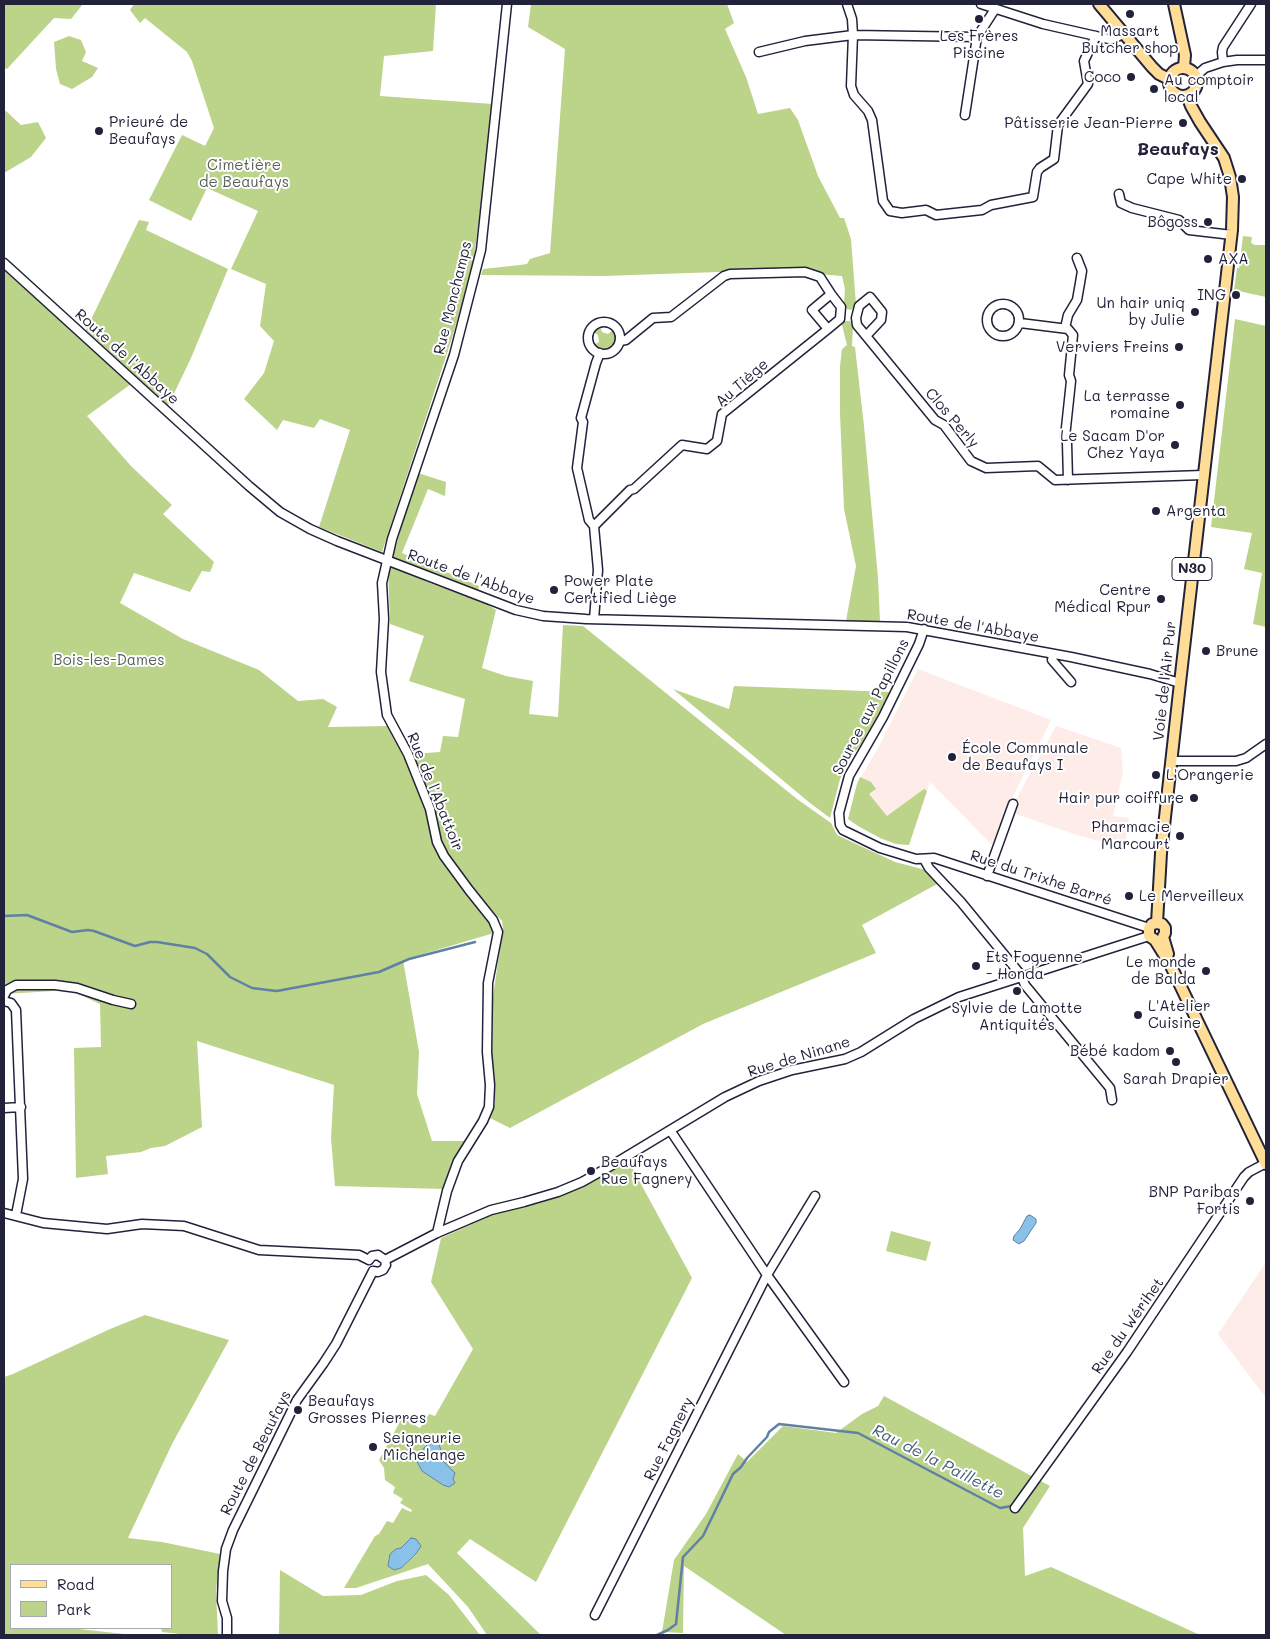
<!DOCTYPE html>
<meta charset="utf-8">
<style>
body{margin:0}
#map{position:relative;width:1270px;height:1639px;overflow:hidden;background:#fff;font-family:Mali,sans-serif}
canvas{display:block}
.frame{position:absolute;inset:0;border:5px solid #22223b;pointer-events:none}
.legend{position:absolute;left:10px;top:1564px;width:162px;height:65px;box-sizing:border-box;background:#fff;border:1px solid #a7a7b1;margin:0;padding:6px 9px;list-style:none;font-size:15px;color:#22223b}
.legend li{display:flex;align-items:center;gap:10px;height:25px}
.legend b{width:25px;border:1px solid #a7a7b1}
</style>
<div id="map">
<canvas width="1270" height="1639"></canvas>
<div class="frame"></div>
<ul class="legend">
<li><b style="height:6px;background:#ffdd96"></b>Road</li>
<li><b style="height:14px;background:#bcd38a"></b>Park</li>
</ul>
</div>
<script>
const ctx = document.querySelector('canvas').getContext('2d');
ctx.lineJoin = 'round';
function fillPath(path, color) {
  ctx.fillStyle = color;
  ctx.fill(path, 'evenodd');
}
function poly(rows) {
  const path = new Path2D();
  for (const r of rows) {
    if (r.length === 3) {
      path.moveTo(r[0] + r[2], r[1]);
      path.arc(r[0], r[1], r[2], 0, 2 * Math.PI);
      continue;
    }
    path.moveTo(r[0], r[1]);
    for (let i = 2; i < r.length; i += 2) path.lineTo(r[i], r[i + 1]);
  }
  return path;
}
function trace(path, color, width, dash) {
  ctx.strokeStyle = color;
  ctx.lineWidth = width;
  ctx.lineCap = dash ? 'butt' : 'round';
  ctx.setLineDash(dash || []);
  ctx.stroke(path);
}
function drawText(font, color, halo, rows, align = 'center') {
  ctx.font = font + ' Mali,sans-serif';
  ctx.lineWidth = 4;
  ctx.setLineDash([]);
  ctx.textBaseline = 'middle';
  ctx.strokeStyle = halo;
  ctx.fillStyle = color;
  for (const [text, x, y, turn = 0] of rows) {
    ctx.save();
    ctx.translate(x, y);
    ctx.rotate((+turn || 0) * Math.PI / 180);
    ctx.textAlign = isNaN(turn) ? turn : align;
    if (halo) ctx.strokeText(text, 0, 0);
    ctx.fillText(text, 0, 0);
    ctx.restore();
  }
}
fillPath(poly([
 [918,669,1051,720,1013,796,992,845,930,782,909,845,896,844,880,838,858,826,848,819,857,784,878,748],
 [1056,726,1121,748,1123,772,1113,816,1129,818,1124,848,1077,835,1013,813,1014,803],
 [1266,1262,1266,1398,1218,1334]
]), '#feece8');
fillPath(poly([
 [4,4,83,4,71,19,54,18,7,69,4,68],
 [134,4,436,4,433,51,384,56,380,96,493,104,473,267,451,341,382,552,319,527,350,430,320,419,314,428,283,420,277,430,244,399,264,373,274,341,260,326,266,284,231,269,258,211,207,188,191,221,149,200,182,135,205,146,214,128,192,61,187,52,145,18,140,23,130,10],
 [531,4,727,4,734,23,725,29,746,77,758,114,790,108,798,120,818,176,840,218,844,218,851,239,856,305,851,310,847,309,844,303,845,289,842,276,817,274,804,269,604,276,481,275,483,269,520,265,527,264,530,259,550,253,565,49,528,27],
 [69,36,81,40,86,52,82,61,98,68,92,77,72,89,60,84,56,69,54,42],
 [6,111,21,125,38,122,46,138,31,157,4,173,4,112],
 [139,220,149,222,146,230,228,269,191,358,168,406,86,330],
 [1243,236,1252,237,1251,243,1255,245,1266,245,1266,297,1234,290,1237,268,1239,268],
 [4,269,131,384,87,416,131,466,172,505,163,514,214,562,210,572,202,571,190,592,134,573,120,603,183,639,259,670,298,701,323,699,337,707,328,727,387,726,407,763,429,817,436,849,456,881,491,922,494,933,403,960,419,1052,417,1094,432,1141,468,1141,444,1189,335,1186,331,1138,334,1085,197,1041,202,1127,165,1146,151,1148,141,1152,106,1156,108,1174,76,1178,74,1048,101,1047,100,1004,70,990,4,994],
 [1235,319,1266,326,1266,627,1253,624,1262,573,1244,569,1252,533,1211,527],
 [841,321,850,321,853,326,852,346,855,347,864,426,878,578,880,621,846,621,856,566,844,509,840,413,840,366,842,349,847,345],
 [600,326,602,332,608,334,613,330,616,334,615,344,608,350,601,350,594,345,599,342,598,335,593,332],
 [418,473,446,482,445,496,428,489,402,553,479,586,478,593,392,558],
 [388,565,432,584,485,603,496,610,482,668,506,676,533,681,529,714,558,717,563,625,583,626,797,799,831,823,837,835,895,862,926,870,939,883,862,925,876,953,703,1024,510,1128,490,1118,495,1103,492,1056,493,996,503,929,502,921,480,897,444,852,412,754,440,752,443,736,458,737,465,699,409,681,424,636,390,624],
 [734,686,891,692,870,732,850,759,840,779,830,818,810,803,673,689,729,709],
 [860,777,871,782,876,789,869,794,887,816,924,789,927,791,909,845,896,844,880,838,858,826,848,819,857,784],
 [629,1162,692,1278,536,1582,470,1539,457,1553,541,1635,487,1635,468,1607,428,1564,356,1588,344,1588,375,1536,379,1534,387,1521,393,1523,402,1508,411,1512,412,1510,400,1503,403,1499,393,1493,395,1487,385,1480,384,1468,379,1460,402,1418,420,1428,429,1414,435,1416,473,1349,431,1282,441,1238,497,1213,540,1203,581,1187],
 [434,1439,438,1442,441,1450,440,1458,455,1473,453,1479,455,1483,449,1487,443,1485,422,1471,416,1460,424,1448,431,1441],
 [411,1538,416,1539,421,1546,416,1555,401,1568,394,1570,388,1565,390,1554,396,1549,401,1548],
 [891,1231,931,1242,926,1261,886,1251],
 [145,1315,229,1340,172,1444,128,1538,162,1542,220,1554,216,1591,218,1635,189,1635,162,1632,161,1628,171,1628,171,1565,11,1565,11,1628,70,1628,133,1635,4,1635,4,1377,13,1374,110,1329],
 [884,1396,1050,1486,1023,1528,1025,1576,1051,1567,1200,1635,786,1635,684,1566,683,1633,662,1632,674,1560,706,1514,738,1454,747,1462,783,1426,836,1433,862,1414,878,1406],
 [280,1570,323,1596,361,1595,397,1581,426,1575,449,1595,480,1635,279,1635]
]), '#bcd38a');
const water = poly([
 [1030,1215,1036,1219,1036,1223,1024,1241,1019,1244,1013,1240,1014,1236,1020,1229,1027,1216,1030,1215],
 [435,1439,438,1442,441,1450,440,1458,455,1473,453,1479,455,1483,449,1487,443,1485,422,1471,416,1460,424,1448,431,1441,435,1439],
 [411,1538,416,1539,421,1546,416,1554,401,1568,394,1570,388,1566,390,1554,396,1549,401,1548,411,1538]
]);
fillPath(water, '#89c1e8');
trace(water, '#6081a3', 1);
trace(poly([
 [4,916,27,915,72,932,88,930,94,931,135,946,150,942,157,942,195,948,207,954,230,977,252,988,268,990,277,991,379,972,409,959,475,942],
 [657,1635,668,1630,676,1624,683,1557,703,1536,733,1474,741,1467,747,1458,767,1437,769,1432,779,1424,858,1433,1000,1508,1012,1506]
]), '#6081a3', 2.5);
const minor = poly([
 [847,4,852,19,853,35,851,86,854,95,868,111,872,120,883,201,890,211,902,213,926,210,936,215,982,210,991,205,1033,197,1037,172,1040,168,1054,159,1058,125,1088,84,1084,61,1096,36],
 [981,4,1043,24,1109,39,1113,39,1125,33],
 [759,52,805,41,853,35,977,37,995,9],
 [1223,62,1222,52,1223,47,1251,4],
 [1197,75,1205,68,1223,62,1237,60,1266,60],
 [965,115,977,37],
 [1119,194,1121,203,1132,208,1179,220,1189,230,1232,235],
 [4,263,249,486,280,512,310,529,337,541,516,610,543,616,586,619,907,627,1071,657,1150,674,1180,683],
 [1003,320,16],
 [604,338,16],
 [1020,323,1068,329,1073,335,1069,375,1071,381,1065,437,1067,443,1068,480],
 [1065,328,1068,315,1077,300,1080,283,1082,271,1077,258],
 [866,336,881,320,882,312,870,297,859,306,856,318,857,325,935,420,944,425,971,461,986,468,1038,466,1055,480,1203,475],
 [620,341,626,340,653,318,671,317,724,276,730,274,805,272,820,277,831,294],
 [594,526,589,520,577,468,583,422,581,418,596,363,600,353],
 [594,619,598,570,594,526,630,490,634,489,682,445,707,449,717,441,722,414,828,329,840,319,841,307,831,294,812,310,828,329],
 [924,629,919,644,883,717,849,776,839,813,840,825,843,830,880,848,916,859,934,858,1149,928],
 [1053,654,1052,660,1071,682],
 [1171,761,1236,761,1246,758,1266,744],
 [924,859,929,868,961,902,1016,969,1021,975,1025,985,1110,1088,1112,1100],
 [987,876,1013,804],
 [4,996,7,990,16,985,55,985,77,988,113,1000,131,1004],
 [4,1001,11,1003,16,1010,23,1179,16,1215],
 [4,1108,21,1107],
 [670,1130,767,1275,844,1382],
 [4,1213,43,1223,107,1229,142,1224,184,1226,259,1250,359,1255,369,1260],
 [437,1233,447,1191,458,1161,483,1121,489,1107,490,1085,487,1052,488,983,498,932,493,920,469,890,444,856,437,842,430,809,408,754,387,715,381,672,384,619,382,583,392,539,454,355,481,250,507,4],
 [369,1260,372,1256,378,1255,385,1260],
 [385,1260,437,1233,491,1210,524,1202,558,1192,582,1182,614,1164,725,1097,759,1081,792,1070,845,1059,861,1052,914,1019,959,997,1149,936],
 [373,1271,378,1272,383,1270,386,1265,385,1260],
 [1015,1508,1127,1352,1244,1177,1249,1172,1266,1163],
 [595,1615,767,1275,815,1196],
 [227,1635,227,1618,222,1601,223,1571,226,1549,233,1530,297,1400,323,1364,336,1344,373,1271]
]);
const major = poly([
 [1099,4,1152,67,1159,74,1169,79],
 [1174,4,1185,55,1184,67],
 [1183,82,14],
 [1157,923,1161,853,1180,683,1232,230,1233,197,1230,177,1224,158,1200,122,1191,106,1187,96],
 [1157,923,1152,924,1149,928,1149,936,1155,940,1170,964,1266,1164],
 [1157,923,1162,924,1165,928,1165,933,1163,937,1168,954]
]);
trace(minor, '#22223b', 11);
trace(major, '#22223b', 14);
trace(minor, '#fff', 8);
trace(major, '#ffdd96', 10);
for (const [x, y, r, color] of [
 [1130,14,5,"#22223b"],
 [979,19,5,"#22223b"],
 [1131,77,5,"#22223b"],
 [1154,89,5,"#22223b"],
 [1183,123,5,"#22223b"],
 [99,131,5,"#22223b"],
 [1242,179,5,"#22223b"],
 [1208,222,5,"#22223b"],
 [1208,259,5,"#22223b"],
 [1236,295,5,"#22223b"],
 [1195,312,5,"#22223b"],
 [1179,347,5,"#22223b"],
 [1180,405,5,"#22223b"],
 [1175,445,5,"#22223b"],
 [1156,511,5,"#22223b"],
 [554,590,5,"#22223b"],
 [1161,599,5,"#22223b"],
 [1206,651,5,"#22223b"],
 [952,757,5,"#22223b"],
 [1156,775,5,"#22223b"],
 [1194,798,5,"#22223b"],
 [1180,836,5,"#22223b"],
 [1129,896,5,"#22223b"],
 [976,966,5,"#22223b"],
 [1206,971,5,"#22223b"],
 [1017,991,5,"#22223b"],
 [1138,1015,5,"#22223b"],
 [1170,1051,5,"#22223b"],
 [1176,1062,5,"#22223b"],
 [591,1171,5,"#22223b"],
 [1250,1201,5,"#22223b"],
 [298,1410,5,"#22223b"],
 [373,1447,5,"#22223b"]
]) {
  const dot = new Path2D();
  dot.arc(x, y, r, 0, 2 * Math.PI);
  ctx.fillStyle = color;
  ctx.fill(dot);
  trace(dot, '#fff', 2);
}
for (const [x, y, w] of [
 [1192,569,40]
]) {
  const box = new Path2D();
  box.roundRect(x - w / 2, y - 11.5, w, 23, 4);
  ctx.fillStyle = '#fff';
  ctx.fill(box);
  trace(box, '#22223b', 1);
}
drawText('bold 14px', '#22223b', null, [
 ["N30",1192,569]
]);
drawText('15px', '#22223b', '#fff', [
 ["Massart",1130,31,"center"],
 ["Butcher shop",1130,48,"center"],
 ["Les Frères",979,36,"center"],
 ["Piscine",979,53,"center"],
 ["Coco",1121,77],
 ["Au comptoir",1164,80,"left"],
 ["local",1164,97,"left"],
 ["Prieuré de",109,122,"left"],
 ["Beaufays",109,139,"left"],
 ["Pâtisserie Jean-Pierre",1173,123],
 ["Cape White",1232,179],
 ["Bôgoss",1198,222],
 ["AXA",1218,259,"left"],
 ["ING",1226,295],
 ["Un hair uniq",1185,303],
 ["by Julie",1185,320],
 ["Verviers Freins",1169,347],
 ["La terrasse",1170,396],
 ["romaine",1170,413],
 ["Le Sacam D'or",1165,436],
 ["Chez Yaya",1165,453],
 ["Argenta",1166,511,"left"],
 ["Power Plate",564,581,"left"],
 ["Certified Liège",564,598,"left"],
 ["Centre",1151,590],
 ["Médical Rpur",1151,607],
 ["Brune",1216,651,"left"],
 ["École Communale",962,748,"left"],
 ["de Beaufays I",962,765,"left"],
 ["L'Orangerie",1166,775,"left"],
 ["Hair pur coiffure",1184,798],
 ["Pharmacie",1170,827],
 ["Marcourt",1170,844],
 ["Le Merveilleux",1139,896,"left"],
 ["Ets Foguenne",986,957,"left"],
 ["- Honda",986,974,"left"],
 ["Le monde",1196,962],
 ["de Balda",1196,979],
 ["L'Atelier",1148,1006,"left"],
 ["Cuisine",1148,1023,"left"],
 ["Sylvie de Lamotte",1017,1008,"center"],
 ["Antiquités",1017,1025,"center"],
 ["Bébé kadom",1160,1051],
 ["Sarah Drapier",1176,1079,"center"],
 ["Beaufays",601,1162,"left"],
 ["Rue Fagnery",601,1179,"left"],
 ["BNP Paribas",1240,1192],
 ["Fortis",1240,1209],
 ["Beaufays",308,1401,"left"],
 ["Grosses Pierres",308,1418,"left"],
 ["Seigneurie",383,1438,"left"],
 ["Michelange",383,1455,"left"]
], 'right');
drawText('15px', '#586057', '#fff', [
 ["Cimetière",244,165],
 ["de Beaufays",244,182],
 ["Bois-les-Dames",109,660]
]);
drawText('15px', '#22223b', '#fff', [
 ["Rue Monchamps",453,298,-76],
 ["Route de l'Abbaye",127,357,42],
 ["Au Tiège",742,383,-41],
 ["Clos Perly",952,418,49],
 ["Route de l'Abbaye",471,577,20],
 ["Route de l'Abbaye",973,626,10],
 ["Voie de l'Air Pur",1165,681,-84],
 ["Source aux Papillons",871,707,-63],
 ["Rue de l'Abattoir",435,792,68],
 ["Rue du Trixhe Barré",1041,878,18],
 ["Rue de Ninane",799,1057,-17],
 ["Rue du Wérihet",1128,1326,-55],
 ["Rue Fagnery",669,1439,-63],
 ["Route de Beaufays",256,1453,-63]
]);
drawText('italic 16px', '#465a78', '#fff', [
 ["Rau de la Paillette",938,1462,27]
]);
drawText('bold 18px', '#22223b', '#fff', [
 ["Beaufays",1178,149]
]);
</script>
